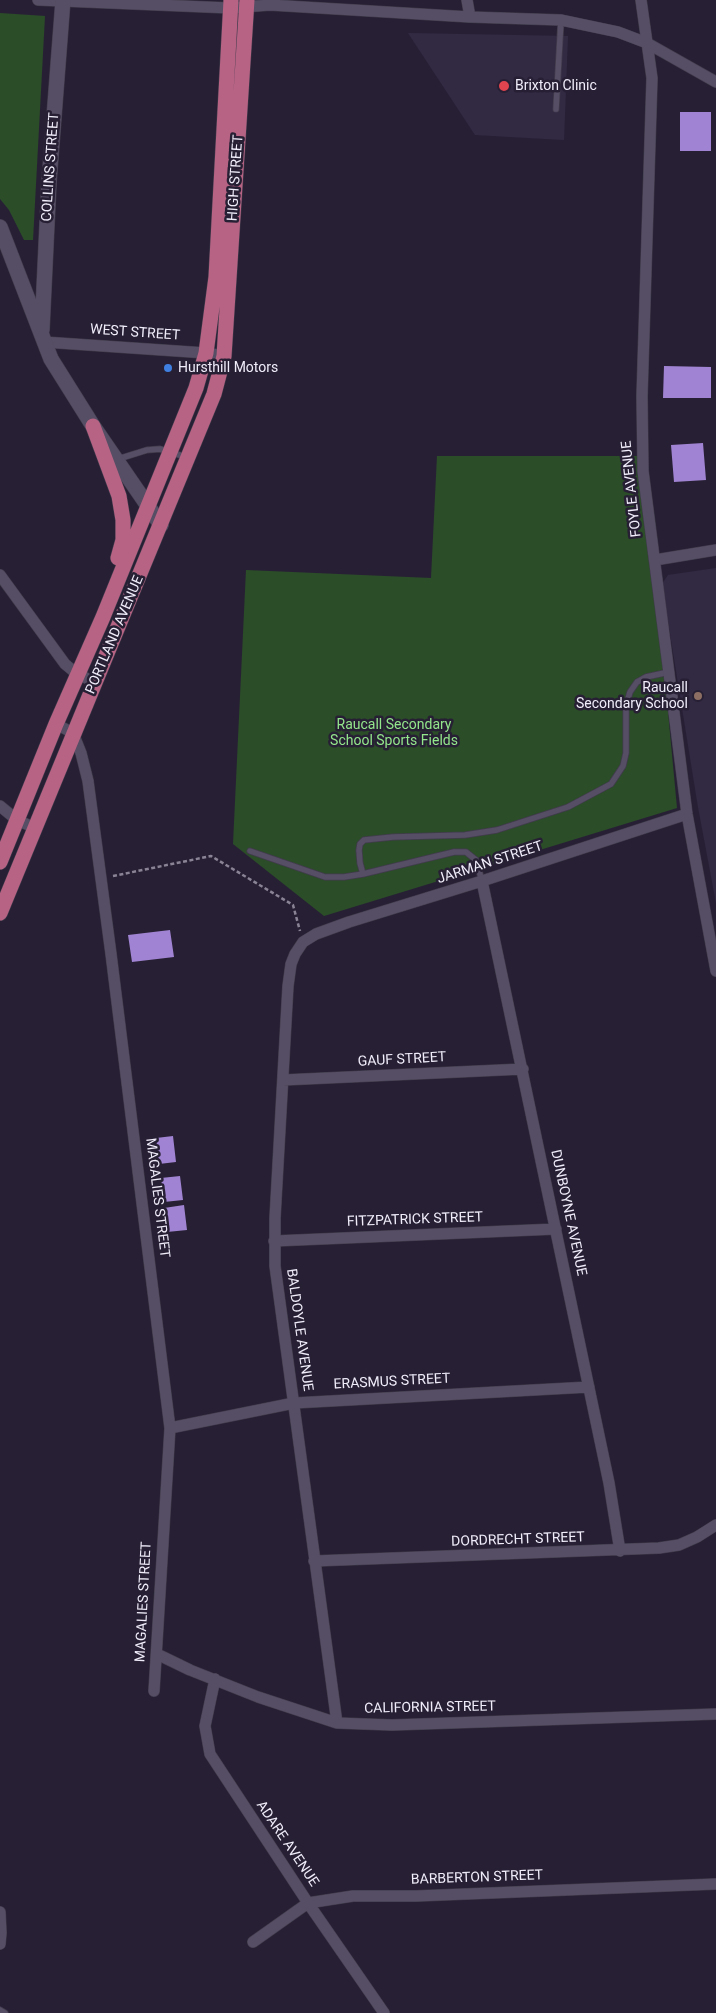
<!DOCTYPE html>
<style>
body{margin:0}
canvas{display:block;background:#272034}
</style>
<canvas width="716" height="2013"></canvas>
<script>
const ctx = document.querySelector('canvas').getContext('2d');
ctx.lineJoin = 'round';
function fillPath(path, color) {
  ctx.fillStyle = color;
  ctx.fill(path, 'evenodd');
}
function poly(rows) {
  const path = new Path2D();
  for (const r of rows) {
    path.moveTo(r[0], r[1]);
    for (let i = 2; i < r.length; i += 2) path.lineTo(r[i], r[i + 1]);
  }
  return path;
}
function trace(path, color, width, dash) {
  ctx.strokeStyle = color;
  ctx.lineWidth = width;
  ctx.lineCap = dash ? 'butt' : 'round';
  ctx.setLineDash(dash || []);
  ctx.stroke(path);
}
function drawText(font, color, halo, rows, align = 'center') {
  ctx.font = font + ' Roboto,sans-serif';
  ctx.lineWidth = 5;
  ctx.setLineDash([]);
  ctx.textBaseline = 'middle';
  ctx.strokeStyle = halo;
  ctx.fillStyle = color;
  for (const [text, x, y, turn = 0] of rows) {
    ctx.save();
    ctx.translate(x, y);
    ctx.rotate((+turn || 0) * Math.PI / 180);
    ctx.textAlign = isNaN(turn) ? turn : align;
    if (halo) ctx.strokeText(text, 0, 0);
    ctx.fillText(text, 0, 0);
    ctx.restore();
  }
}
fillPath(poly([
 [408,33,568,36,564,140,475,135],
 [716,568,716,903,698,807,662,584,668,575]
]), '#322943');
fillPath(poly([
 [0,13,45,16,33,240,24,240,9,210,0,199],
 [437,456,644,456,677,808,324,916,233,844,246,570,431,578]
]), '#2b4d28');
fillPath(poly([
 [680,112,711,112,711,151,680,151],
 [664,366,711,367,711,398,663,398],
 [703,443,706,480,674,482,671,445],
 [170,930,174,957,132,962,128,935],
 [173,1136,176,1162,159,1164,156,1138],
 [180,1176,183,1200,164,1202,161,1178],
 [184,1205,187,1230,167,1232,164,1208]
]), '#a083d2');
const lane = poly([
 [556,109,561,20],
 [118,459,147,450,160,449,186,457],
 [250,851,325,877,344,877,363,874,454,852,466,852,476,860,482,881],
 [363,874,360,863,359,850,360,844,364,840,393,837,465,835,497,830,568,807,611,784,623,766,626,753,626,706,630,692,637,682,646,677,669,672],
 [0,2010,5,2013]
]);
const street = poly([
 [38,0,230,8,270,5,470,17,561,20,618,32,647,43,716,82],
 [467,0,470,17],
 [641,0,652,78,642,396,643,471,687,814,716,971],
 [44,342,206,353,224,356],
 [655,560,716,550],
 [0,575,65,664,77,674,95,682],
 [56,724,73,733,81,753,88,781,111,954,170,1428,154,1691],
 [0,806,17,820,35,828],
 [482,881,609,1483,620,1551],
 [283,1080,523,1069],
 [274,1241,556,1229],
 [170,1428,294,1403,589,1387],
 [314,1561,659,1548,679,1545,697,1537,716,1525],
 [157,1654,190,1670,258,1697,337,1723,392,1725,716,1714],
 [215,1679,205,1726,210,1754,308,1903,384,2013],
 [337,1723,275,1266,275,1218,288,986,291,964,295,954,303,942,316,934,349,922,482,881,687,814],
 [0,1912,1,1933,0,1944],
 [253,1942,308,1903,353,1896,416,1896,716,1884]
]);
const secondary = poly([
 [0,227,51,359,93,426,161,525],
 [42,330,49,182,63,0]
]);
const primary = poly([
 [93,426,119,496,123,520,123,540,118,558],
 [0,862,56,724,103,617,196,388,206,353,216,277,231,0],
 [0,913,214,394,224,356,247,0]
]);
trace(lane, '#413b4c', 7);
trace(street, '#413b4c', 12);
trace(secondary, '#413b4c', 16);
trace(primary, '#413b4c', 16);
trace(poly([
 [113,876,211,856,293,905,300,931]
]), '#898395', 2.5, [4, 2.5]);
trace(lane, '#554e64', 5.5);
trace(street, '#554e64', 11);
trace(secondary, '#554e64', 15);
trace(primary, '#b66384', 15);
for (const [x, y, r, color] of [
 [504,86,6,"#e0444e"],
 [168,368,5,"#3f7fe0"],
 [698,696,5,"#8d6e63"]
]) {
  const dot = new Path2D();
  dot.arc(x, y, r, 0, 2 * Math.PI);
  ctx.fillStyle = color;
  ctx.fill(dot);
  trace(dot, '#272034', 2);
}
drawText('14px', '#f0ecfa', '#272034', [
 ["Brixton Clinic",515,86],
 ["Hursthill Motors",178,368],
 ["Raucall",688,688,"right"],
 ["Secondary School",688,704,"right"]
], 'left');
drawText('14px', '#f0ecfa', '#272034', [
 ["COLLINS STREET",51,167,-86],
 ["HIGH STREET",236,178,-86],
 ["WEST STREET",135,333,4],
 ["FOYLE AVENUE",632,489,-96],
 ["PORTLAND AVENUE",115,635,-67],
 ["JARMAN STREET",490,863,-18],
 ["GAUF STREET",402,1060,-3],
 ["MAGALIES STREET",157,1198,83],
 ["DUNBOYNE AVENUE",568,1213,78],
 ["FITZPATRICK STREET",415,1220,-2],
 ["BALDOYLE AVENUE",299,1330,82],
 ["ERASMUS STREET",392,1382,-3],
 ["DORDRECHT STREET",518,1540,-2],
 ["MAGALIES STREET",144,1602,-87],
 ["CALIFORNIA STREET",430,1708,-1],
 ["ADARE AVENUE",287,1844,56],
 ["BARBERTON STREET",477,1878,-2]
]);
drawText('14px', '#93e68b', '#272034', [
 ["Raucall Secondary",394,725],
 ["School Sports Fields",394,741]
]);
</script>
